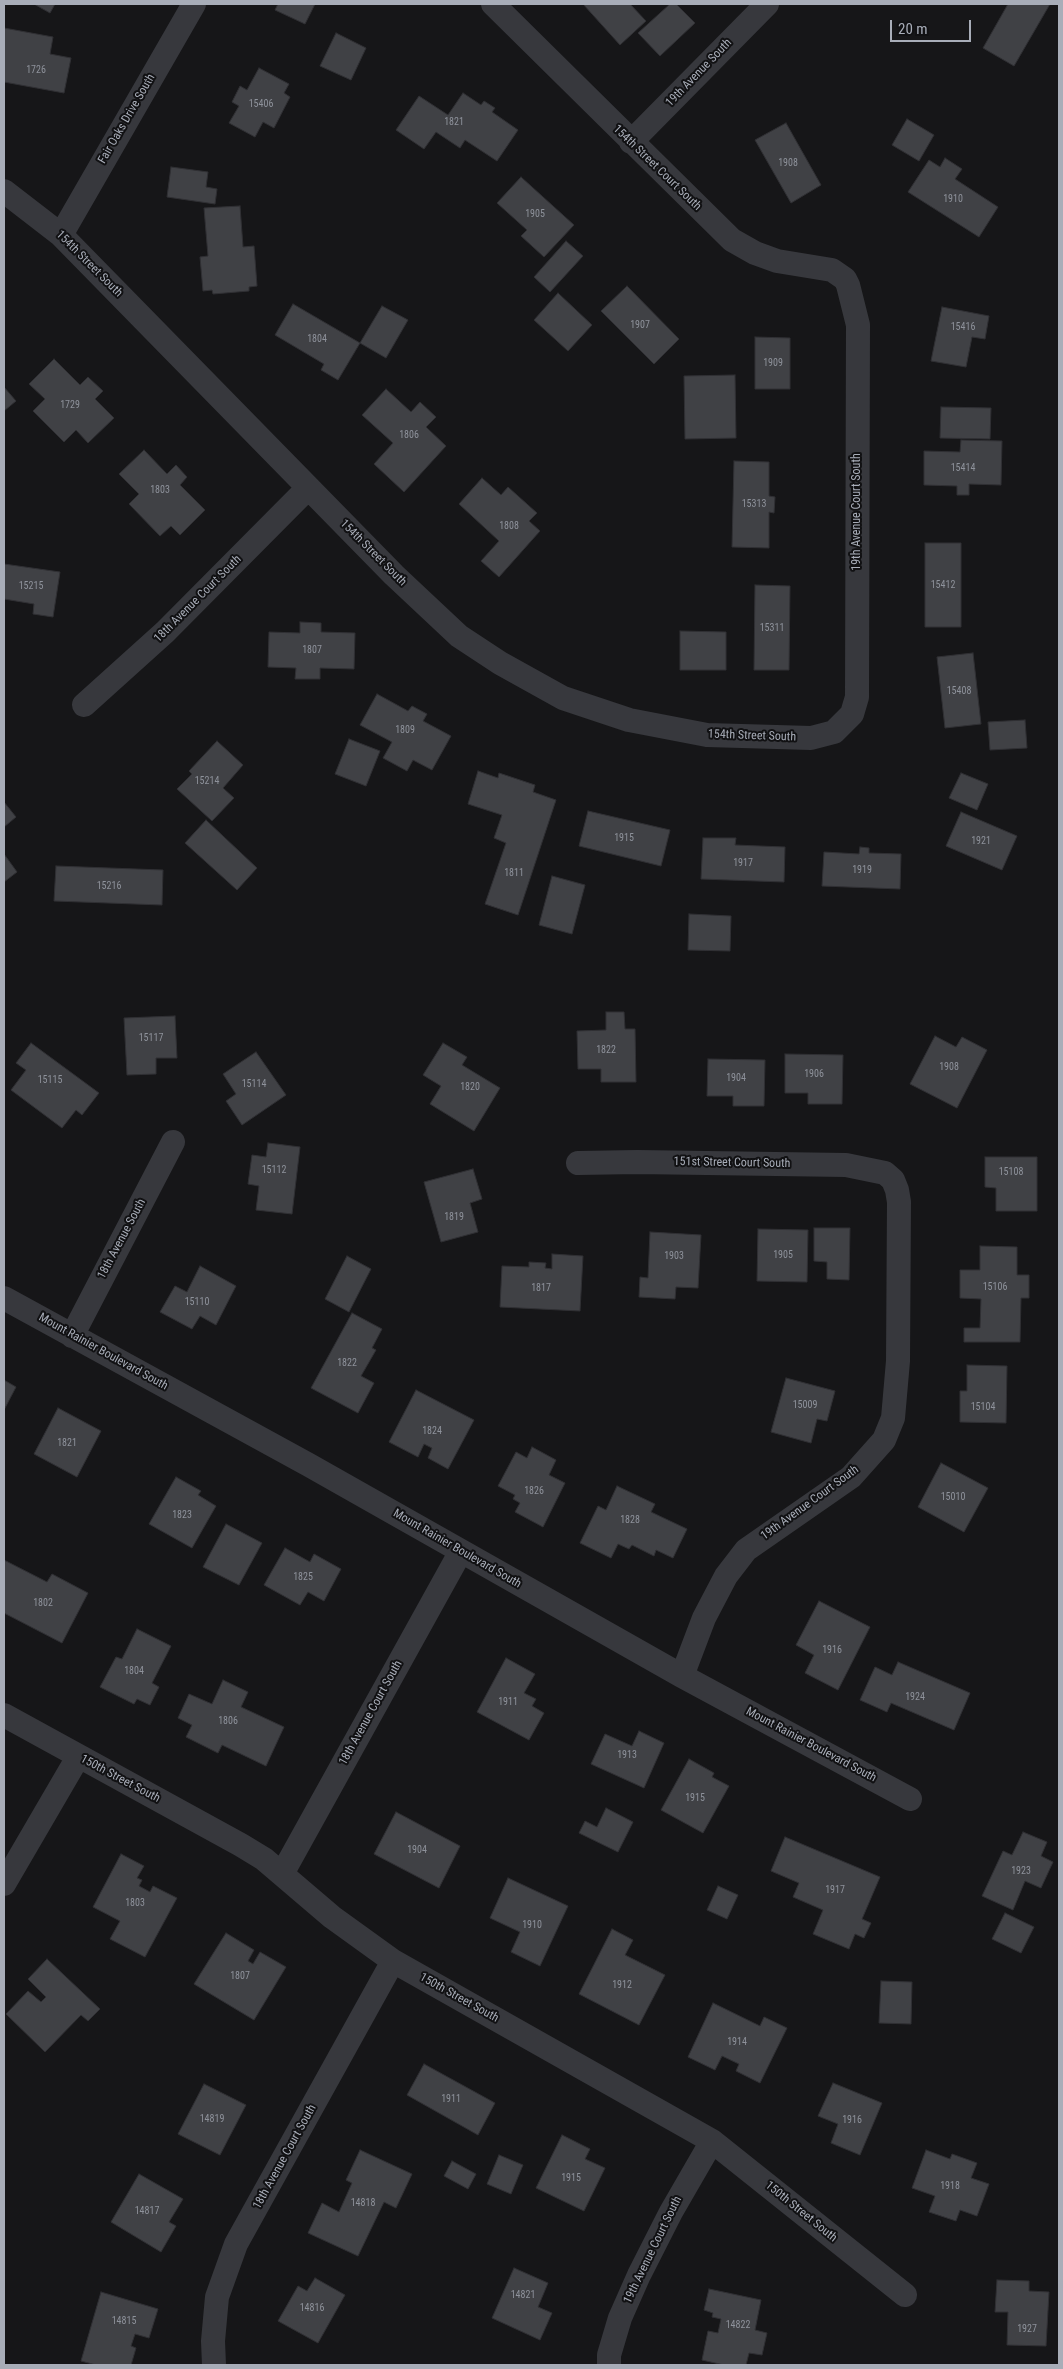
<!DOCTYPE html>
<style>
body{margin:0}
#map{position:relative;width:1063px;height:2369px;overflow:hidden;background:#161618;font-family:"Roboto Condensed",sans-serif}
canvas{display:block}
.frame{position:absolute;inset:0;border:5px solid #a8adb8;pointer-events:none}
.scale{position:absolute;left:890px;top:20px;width:81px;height:22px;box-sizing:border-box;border:2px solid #a8adb8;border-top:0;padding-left:6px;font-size:15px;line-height:18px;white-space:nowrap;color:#a8adb8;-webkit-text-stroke:4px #111113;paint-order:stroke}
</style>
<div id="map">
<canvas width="1063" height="2369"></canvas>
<div class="frame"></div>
<div class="scale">20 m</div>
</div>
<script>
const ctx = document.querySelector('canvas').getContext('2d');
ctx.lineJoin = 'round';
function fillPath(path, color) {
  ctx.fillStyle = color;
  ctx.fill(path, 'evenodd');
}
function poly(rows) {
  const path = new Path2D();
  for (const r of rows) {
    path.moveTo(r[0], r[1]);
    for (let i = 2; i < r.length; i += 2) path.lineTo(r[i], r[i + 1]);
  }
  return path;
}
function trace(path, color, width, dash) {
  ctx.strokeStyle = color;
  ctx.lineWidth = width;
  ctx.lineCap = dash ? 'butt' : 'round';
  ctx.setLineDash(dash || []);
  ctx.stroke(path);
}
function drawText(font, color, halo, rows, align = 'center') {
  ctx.font = font + ' "Roboto Condensed",sans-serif';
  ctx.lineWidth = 4;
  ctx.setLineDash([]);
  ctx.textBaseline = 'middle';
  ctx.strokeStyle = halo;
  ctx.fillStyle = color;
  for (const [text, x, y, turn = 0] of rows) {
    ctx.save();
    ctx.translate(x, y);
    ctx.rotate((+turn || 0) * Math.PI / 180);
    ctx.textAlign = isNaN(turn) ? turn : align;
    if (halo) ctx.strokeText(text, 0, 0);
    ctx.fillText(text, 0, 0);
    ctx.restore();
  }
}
const building = poly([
 [34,4,55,4,50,13,34,4],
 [278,4,315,4,305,24,275,10,278,4],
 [583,4,630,4,646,21,620,45,583,4],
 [670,4,676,4,695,23,660,56,638,33,670,4],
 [1008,4,1050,4,1014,66,983,48,1008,4],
 [4,28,53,37,50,54,71,58,64,93,4,82,4,28],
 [336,33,366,48,351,80,320,66,336,33],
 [259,68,289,84,284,93,290,97,274,128,263,122,255,137,229,123,239,106,232,102,240,86,247,90,259,68],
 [463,93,481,105,484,101,495,108,492,112,518,130,497,161,465,140,460,148,436,132,424,149,396,130,419,96,448,115,463,93],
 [907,119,934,135,919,161,892,145,907,119],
 [786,123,821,185,791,203,755,140,786,123],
 [945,158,962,169,955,179,998,207,979,237,908,192,929,160,940,167,945,158],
 [171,167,208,172,206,187,217,189,215,204,167,197,171,167],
 [521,177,574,225,544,257,521,236,527,230,497,203,521,177],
 [240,206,243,247,254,246,257,286,249,287,249,291,213,294,212,290,203,291,200,257,208,256,204,208,240,206],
 [566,241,583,256,550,292,534,277,566,241],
 [627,286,679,339,654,364,601,311,627,286],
 [558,293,592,325,568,351,534,320,558,293],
 [293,304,360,343,338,380,321,370,324,364,275,335,293,304],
 [382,306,408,320,386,358,360,343,382,306],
 [942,307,989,316,985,339,972,337,966,367,931,361,942,307],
 [755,337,790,338,790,389,755,389,755,337],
 [54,359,80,385,88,377,103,391,95,399,114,418,88,443,76,430,64,442,33,411,45,399,29,384,54,359],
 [735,375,736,438,685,439,684,376,735,375],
 [4,387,16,401,4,411,4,387],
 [386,389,411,412,420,402,436,417,426,427,446,446,404,492,374,464,393,443,362,415,386,389],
 [941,407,991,408,990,439,940,438,941,407],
 [961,440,1002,441,1001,485,969,484,969,495,957,495,957,486,924,485,924,451,960,452,961,440],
 [144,450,167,474,176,465,187,477,180,485,205,510,180,535,171,526,160,536,129,504,139,494,119,474,144,450],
 [734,461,769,462,769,496,775,497,774,513,769,512,769,548,732,547,734,461],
 [482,478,501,495,508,487,537,513,529,521,540,531,499,577,481,561,499,541,459,504,482,478],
 [925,543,961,543,961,627,925,627,925,543],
 [4,564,60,572,53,617,33,614,34,604,4,599,4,564],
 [755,585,790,586,789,670,754,670,755,585],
 [300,622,321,623,321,632,355,633,354,669,320,668,320,679,295,679,296,668,268,667,269,632,300,633,300,622],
 [680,631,726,632,726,670,680,670,680,631],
 [973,653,981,724,945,728,937,657,973,653],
 [377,694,408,711,412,706,427,714,423,721,451,736,432,770,413,760,407,771,383,758,392,742,360,725,377,694],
 [1025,720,1027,748,990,750,988,722,1025,720],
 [349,739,380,751,366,786,335,774,349,739],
 [217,741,243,765,223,788,234,798,212,821,177,789,192,774,189,771,217,741],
 [478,771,498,778,499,773,535,785,533,792,556,800,518,915,485,904,506,843,494,838,502,815,468,804,478,771],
 [961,773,988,784,977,810,949,798,961,773],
 [4,802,16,817,4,827,4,802],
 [588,811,670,830,661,866,579,846,588,811],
 [961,812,1017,836,1002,870,946,846,961,812],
 [206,820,257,868,237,890,185,843,206,820],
 [703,838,736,838,735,845,785,847,784,882,701,879,703,838],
 [860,847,869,848,869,853,901,854,900,889,822,886,824,852,859,854,860,847],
 [4,854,17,872,4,882,4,854],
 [56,866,163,870,162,905,54,901,56,866],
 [552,876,585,885,572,934,539,925,552,876],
 [689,914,731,916,730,951,688,950,689,914],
 [606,1012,624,1012,625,1029,635,1029,636,1082,601,1082,601,1069,578,1069,577,1031,606,1030,606,1012],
 [175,1016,177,1058,156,1058,156,1074,127,1075,124,1018,175,1016],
 [935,1036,956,1047,962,1037,987,1050,957,1108,910,1084,935,1036],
 [31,1043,99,1093,82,1115,76,1110,62,1128,11,1090,26,1070,16,1063,31,1043],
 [443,1043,467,1057,462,1065,500,1088,474,1131,430,1104,441,1086,423,1075,443,1043],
 [256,1052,286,1095,242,1125,226,1101,236,1094,223,1074,256,1052],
 [785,1054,843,1055,842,1104,808,1104,808,1093,785,1093,785,1054],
 [708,1059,765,1060,764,1106,733,1106,733,1096,707,1096,708,1059],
 [268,1143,300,1147,292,1214,256,1210,259,1186,248,1184,252,1155,266,1157,268,1143],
 [985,1157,1037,1157,1037,1211,996,1211,996,1188,985,1187,985,1157],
 [473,1169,482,1199,470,1203,478,1232,441,1242,424,1182,473,1169],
 [814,1228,850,1228,849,1280,827,1279,827,1262,814,1261,814,1228],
 [758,1229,808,1230,807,1282,757,1281,758,1229],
 [650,1232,701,1235,698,1288,676,1287,675,1299,639,1297,640,1277,648,1278,650,1232],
 [980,1246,1017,1247,1017,1275,1029,1275,1029,1298,1021,1298,1020,1342,964,1342,964,1328,980,1328,981,1299,960,1298,960,1270,980,1270,980,1246],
 [552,1254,583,1256,580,1311,500,1307,502,1266,529,1267,529,1262,546,1263,545,1268,552,1269,552,1254],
 [347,1256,371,1269,349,1312,325,1299,347,1256],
 [200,1266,236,1286,216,1325,200,1316,192,1329,160,1312,175,1286,187,1292,200,1266],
 [352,1313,382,1329,372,1348,376,1350,361,1376,374,1383,358,1413,311,1388,352,1313],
 [967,1365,1007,1366,1006,1423,960,1422,960,1391,967,1391,967,1365],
 [786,1378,835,1391,827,1421,817,1419,811,1443,771,1432,786,1378],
 [4,1380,16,1387,4,1410,4,1380],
 [416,1390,474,1420,448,1469,428,1458,432,1448,424,1444,418,1457,389,1442,416,1390],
 [58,1408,101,1431,77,1477,34,1454,58,1408],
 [532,1447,556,1460,549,1475,565,1483,543,1527,515,1512,520,1503,513,1499,515,1495,498,1486,516,1452,527,1458,532,1447],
 [941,1463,988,1488,964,1532,918,1507,941,1463],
 [176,1477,201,1491,198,1495,216,1506,192,1548,149,1524,176,1477],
 [617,1486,655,1504,651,1512,687,1529,673,1558,656,1550,654,1556,632,1545,629,1549,618,1544,611,1558,580,1543,598,1506,606,1510,617,1486],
 [226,1524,262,1543,239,1585,203,1567,226,1524],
 [285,1548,310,1562,314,1554,341,1569,324,1601,308,1592,300,1605,264,1585,285,1548],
 [4,1560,47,1582,52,1574,88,1593,62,1643,4,1613,4,1560],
 [819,1601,870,1627,838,1690,805,1673,814,1655,796,1645,819,1601],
 [137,1629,171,1646,152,1683,159,1687,150,1705,137,1699,134,1704,100,1687,116,1657,122,1659,137,1629],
 [506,1658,535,1674,524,1693,536,1699,532,1706,544,1713,529,1740,477,1712,506,1658],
 [898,1662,970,1693,954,1730,891,1703,887,1712,860,1700,875,1667,892,1675,898,1662],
 [223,1680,248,1692,241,1707,284,1727,266,1766,222,1745,218,1753,186,1737,192,1725,178,1718,189,1694,212,1704,223,1680],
 [639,1731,664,1743,644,1788,591,1764,605,1734,632,1746,639,1731],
 [689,1759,714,1773,712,1777,729,1786,703,1833,661,1810,689,1759],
 [606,1808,633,1822,618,1852,579,1833,585,1821,597,1827,606,1808],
 [396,1812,460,1846,439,1888,374,1854,396,1812],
 [1023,1832,1047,1842,1041,1856,1053,1862,1041,1888,1025,1881,1013,1910,982,1896,1003,1851,1012,1855,1023,1832],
 [785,1837,880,1877,862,1919,871,1923,864,1938,855,1934,849,1949,813,1934,823,1910,793,1897,799,1883,771,1871,785,1837],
 [121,1854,144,1866,137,1878,142,1880,139,1886,150,1892,153,1886,177,1898,145,1957,110,1939,120,1921,93,1907,121,1854],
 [508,1878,568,1906,540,1966,511,1952,520,1932,490,1918,508,1878],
 [718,1886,738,1895,727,1919,707,1910,718,1886],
 [1005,1913,1034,1927,1021,1953,992,1939,1005,1913],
 [612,1929,633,1940,625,1955,665,1975,639,2025,579,1994,612,1929],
 [226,1933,254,1950,248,1961,253,1964,260,1952,286,1967,254,2020,194,1984,226,1933],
 [47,1959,100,2009,88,2021,81,2015,45,2052,6,2014,28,1991,41,2002,46,1997,28,1979,47,1959],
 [881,1981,912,1982,911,2024,879,2023,881,1981],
 [713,2003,760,2026,764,2017,787,2028,760,2083,736,2071,739,2064,722,2056,715,2070,688,2057,713,2003],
 [424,2064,495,2103,478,2135,407,2095,424,2064],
 [833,2083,882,2103,860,2155,831,2143,838,2124,818,2116,833,2083],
 [204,2084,246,2105,220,2155,178,2134,204,2084],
 [562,2135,590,2149,585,2159,605,2168,584,2211,536,2188,562,2135],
 [360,2150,412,2174,396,2208,384,2202,358,2256,308,2233,322,2203,339,2212,352,2183,346,2180,360,2150],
 [926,2150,950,2159,952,2154,977,2163,971,2178,989,2184,977,2216,960,2210,956,2221,929,2212,935,2196,912,2188,926,2150],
 [499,2155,523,2165,511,2194,487,2184,499,2155],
 [452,2161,476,2174,468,2189,444,2176,452,2161],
 [139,2174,183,2199,169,2222,176,2226,161,2252,111,2222,139,2174],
 [514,2268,548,2283,538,2307,552,2313,540,2340,492,2318,514,2268],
 [315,2278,345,2295,318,2343,278,2321,298,2286,307,2291,315,2278],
 [997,2280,1029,2281,1029,2291,1049,2292,1046,2346,1007,2345,1008,2312,995,2312,997,2280],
 [709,2289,761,2300,755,2330,767,2333,762,2355,749,2353,746,2365,724,2365,702,2360,708,2331,718,2333,721,2319,712,2317,713,2313,704,2310,709,2289],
 [101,2292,158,2309,149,2338,135,2334,131,2346,136,2348,131,2365,96,2365,81,2361,101,2292]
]);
fillPath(building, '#404145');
trace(building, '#303034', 1);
trace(poly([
 [631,142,767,4],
 [4,191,61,235,394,575,459,636,500,663,563,698,629,720,707,735,811,738,834,732,852,714,857,697,858,325,848,285,845,279,832,270,777,261,755,253,732,240,493,4],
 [61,235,194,4],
 [84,705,165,632,307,489],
 [578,1163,637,1162,846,1165,885,1173,893,1180,897,1190,899,1202,898,1361,893,1418,884,1440,851,1477,746,1550,726,1576,704,1618,682,1676],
 [4,1298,309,1465,682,1676,910,1799],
 [72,1336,173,1142],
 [4,1715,241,1845,264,1859,332,1917,393,1961,712,2141,905,2295],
 [282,1874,461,1551],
 [4,1884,78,1757],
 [214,2365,213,2341,217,2297,236,2244,393,1961],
 [609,2365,609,2355,620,2318,639,2275,671,2212,712,2141]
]), '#37383d', 24);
drawText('10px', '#8e929b', null, [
 ["1726",36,70],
 ["15406",261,104],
 ["1821",454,122],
 ["1908",788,163],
 ["1910",953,199],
 ["1905",535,214],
 ["1907",640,325],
 ["15416",963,327],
 ["1804",317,339],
 ["1909",773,363],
 ["1729",70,405],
 ["1806",409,435],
 ["15414",963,468],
 ["1803",160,490],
 ["15313",754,504],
 ["1808",509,526],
 ["15412",943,585],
 ["15215",31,586],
 ["15311",772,628],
 ["1807",312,650],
 ["15408",959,691],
 ["1809",405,730],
 ["15214",207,781],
 ["1915",624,838],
 ["1921",981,841],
 ["1917",743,863],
 ["1919",862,870],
 ["1811",514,873],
 ["15216",109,886],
 ["15117",151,1038],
 ["1822",606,1050],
 ["1908",949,1067],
 ["1906",814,1074],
 ["1904",736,1078],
 ["15115",50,1080],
 ["15114",254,1084],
 ["1820",470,1087],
 ["15112",274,1170],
 ["15108",1011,1172],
 ["1819",454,1217],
 ["1905",783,1255],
 ["1903",674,1256],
 ["15106",995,1287],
 ["1817",541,1288],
 ["15110",197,1302],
 ["1822",347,1363],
 ["15009",805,1405],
 ["15104",983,1407],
 ["1824",432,1431],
 ["1821",67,1443],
 ["1826",534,1491],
 ["15010",953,1497],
 ["1823",182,1515],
 ["1828",630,1520],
 ["1825",303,1577],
 ["1802",43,1603],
 ["1916",832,1650],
 ["1804",134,1671],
 ["1924",915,1697],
 ["1911",508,1702],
 ["1806",228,1721],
 ["1913",627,1755],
 ["1915",695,1798],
 ["1904",417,1850],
 ["1923",1021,1871],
 ["1917",835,1890],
 ["1803",135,1903],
 ["1910",532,1925],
 ["1807",240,1976],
 ["1912",622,1985],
 ["1914",737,2042],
 ["1911",451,2099],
 ["14819",212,2119],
 ["1916",852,2120],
 ["1915",571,2178],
 ["1918",950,2186],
 ["14818",363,2203],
 ["14817",147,2211],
 ["14821",523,2295],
 ["14816",312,2308],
 ["14815",124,2321],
 ["14822",738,2325],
 ["1927",1027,2329]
]);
drawText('12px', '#a8adb8', '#111113', [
 ["19th Avenue South",699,73,-46],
 ["Fair Oaks Drive South",127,119,-60],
 ["154th Street Court South",657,168,44],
 ["154th Street South",89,264,45],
 ["19th Avenue Court South",857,512,-90],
 ["154th Street South",373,553,45],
 ["18th Avenue Court South",198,599,-45],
 ["154th Street South",752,736,2],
 ["151st Street Court South",732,1163,1],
 ["18th Avenue South",122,1239,-62],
 ["Mount Rainier Boulevard South",103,1352,29],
 ["19th Avenue Court South",810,1503,-36],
 ["Mount Rainier Boulevard South",457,1549,30],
 ["18th Avenue Court South",371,1713,-61],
 ["Mount Rainier Boulevard South",811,1745,28],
 ["150th Street South",120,1779,28],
 ["150th Street South",459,1998,29],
 ["18th Avenue Court South",285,2157,-61],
 ["150th Street South",801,2212,39],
 ["19th Avenue Court South",653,2250,-64]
]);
</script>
